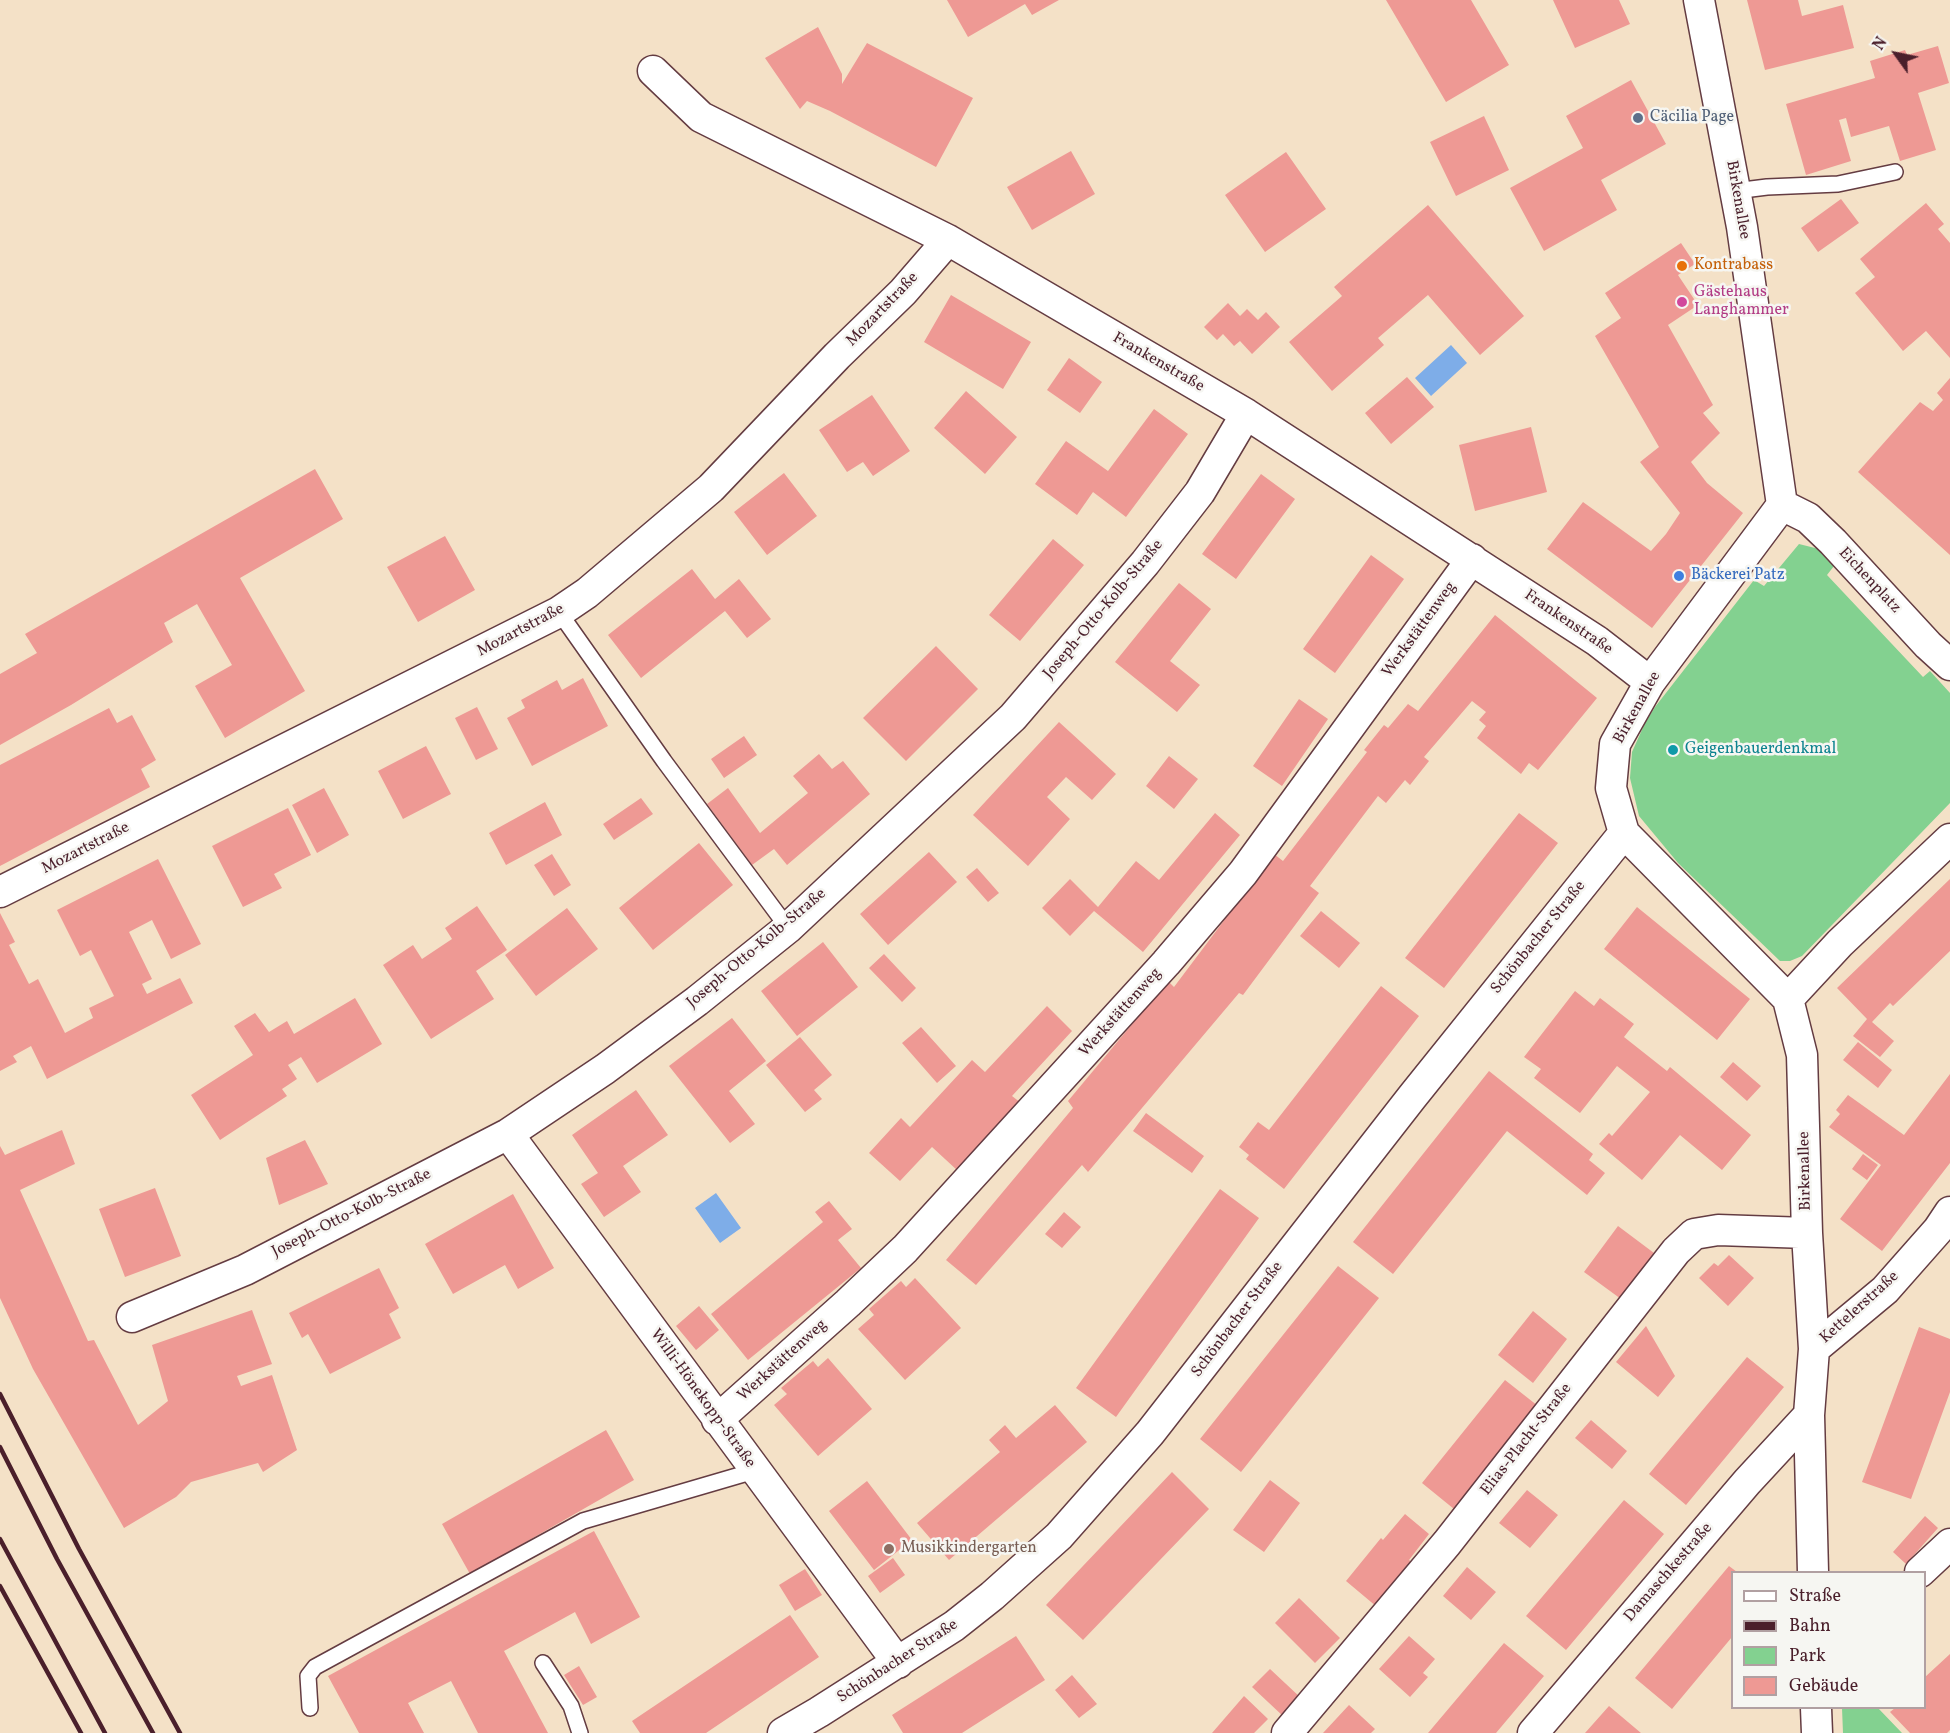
<!DOCTYPE html>
<meta charset="utf-8">
<style>
body{margin:0}
#map{position:relative;width:1950px;height:1733px;overflow:hidden;background:#f4e1c7;font-family:Vollkorn,serif}
canvas{display:block}
.legend{position:absolute;left:1731px;top:1571px;width:195px;height:138px;box-sizing:border-box;background:#f6f6f2;border:2px solid #b1a0a2;margin:0;padding:8px 10px;list-style:none;font-size:18px;color:#4a1f2b}
.legend li{display:flex;align-items:center;gap:12px;height:30px}
.legend b{width:30px;border:2px solid #b1a0a2}
.north{position:absolute;left:1866px;top:24px;width:60px;height:60px;-webkit-text-stroke:4px #f6f6f2;paint-order:stroke;rotate:303deg;font-size:16px;font-weight:700;line-height:24px;text-align:center;color:#4a1f2b}
.north::after{content:'';display:block;margin:auto;width:21px;height:27px;background:#4a1f2b;clip-path:polygon(50% 0,100% 100%,50% 72%,0 100%)}
</style>
<div id="map">
<canvas width="1950" height="1733"></canvas>
<ul class="legend">
<li><b style="height:8px;background:#fff"></b>Straße</li>
<li><b style="height:8px;background:#4a1f2b"></b>Bahn</li>
<li><b style="height:16px;background:#83d190"></b>Park</li>
<li><b style="height:16px;background:#ee9994"></b>Gebäude</li>
</ul>
<div class="north">N</div>
</div>
<script>
const ctx = document.querySelector('canvas').getContext('2d');
ctx.lineJoin = 'round';
function fillPath(path, color) {
  ctx.fillStyle = color;
  ctx.fill(path, 'evenodd');
}
function poly(rows) {
  const path = new Path2D();
  for (const r of rows) {
    path.moveTo(r[0], r[1]);
    for (let i = 2; i < r.length; i += 2) path.lineTo(r[i], r[i + 1]);
  }
  return path;
}
function trace(path, color, width, dash) {
  ctx.strokeStyle = color;
  ctx.lineWidth = width;
  ctx.lineCap = dash ? 'butt' : 'round';
  ctx.setLineDash(dash || []);
  ctx.stroke(path);
}
function drawText(font, color, halo, rows, align = 'center') {
  ctx.font = font + ' Vollkorn,serif';
  ctx.lineWidth = 5;
  ctx.setLineDash([]);
  ctx.textBaseline = 'middle';
  ctx.strokeStyle = halo;
  ctx.fillStyle = color;
  for (const [text, x, y, turn = 0] of rows) {
    ctx.save();
    ctx.translate(x, y);
    ctx.rotate((+turn || 0) * Math.PI / 180);
    ctx.textAlign = isNaN(turn) ? turn : align;
    if (halo) ctx.strokeText(text, 0, 0);
    ctx.fillText(text, 0, 0);
    ctx.restore();
  }
}
fillPath(poly([
 [1799,544,1819,549,1834,566,1827,575,1923,677,1930,671,1950,693,1950,803,1802,956,1790,961,1780,961,1678,863,1639,816,1630,778,1632,752,1645,723,1655,707,1754,580,1764,586],
 [1842,1708,1878,1708,1902,1733,1843,1733]
]), '#83d190');
fillPath(poly([
 [1451,345,1467,363,1431,396,1415,378],
 [716,1193,741,1228,720,1243,695,1208]
]), '#7eade8');
fillPath(poly([
 [947,0,1059,0,1032,15,1025,4,968,37],
 [1386,0,1471,0,1509,65,1446,102],
 [1553,0,1619,0,1630,24,1575,48],
 [1747,0,1798,0,1802,16,1843,5,1854,48,1765,70],
 [818,27,842,74,842,84,867,43,973,98,936,167,830,111,807,101,800,109,765,58],
 [1938,46,1949,83,1918,93,1936,150,1900,161,1889,126,1851,137,1846,118,1839,120,1851,161,1806,175,1786,104,1875,78,1870,61,1905,50,1907,55],
 [1631,80,1666,144,1601,180,1617,210,1544,251,1510,188,1583,148,1566,116],
 [1484,116,1509,170,1456,196,1430,142],
 [1071,151,1095,194,1032,230,1007,187],
 [1286,152,1326,209,1265,252,1225,195],
 [1841,199,1859,223,1818,252,1801,228],
 [1926,203,1944,224,1938,229,1950,243,1950,358,1926,331,1903,351,1855,293,1875,277,1860,259],
 [1428,205,1524,316,1480,355,1428,295,1378,338,1384,345,1332,391,1289,342,1342,296,1334,287],
 [1681,243,1695,264,1678,275,1698,305,1668,325,1713,405,1703,413,1720,433,1691,462,1707,483,1743,513,1652,628,1547,549,1583,502,1651,551,1666,534,1680,513,1640,462,1659,447,1595,336,1621,318,1605,293],
 [951,295,1031,342,1003,389,924,342],
 [1228,303,1240,316,1247,309,1258,320,1266,312,1280,327,1252,354,1240,341,1234,346,1223,334,1217,340,1204,327],
 [1069,358,1102,382,1080,413,1047,390],
 [1407,377,1434,407,1391,444,1365,413],
 [1950,378,1950,555,1858,472,1920,402,1933,411,1943,400,1937,393],
 [966,391,1017,437,985,474,934,428],
 [872,395,910,451,873,476,863,462,847,472,819,430],
 [1154,409,1188,434,1126,517,1093,492,1077,515,1035,484,1066,441,1108,471],
 [1531,427,1547,492,1475,511,1459,445],
 [315,469,343,519,240,578,305,691,225,738,195,686,232,665,197,604,164,623,173,642,71,705,0,745,0,674,37,653,25,634],
 [784,473,817,516,767,555,734,512],
 [1261,474,1295,499,1236,579,1202,554],
 [445,536,475,590,418,622,387,567],
 [1053,539,1084,565,1020,641,989,615],
 [1371,555,1404,579,1335,673,1303,649],
 [692,569,715,599,739,579,771,619,747,638,725,611,641,678,608,635],
 [1179,583,1211,609,1170,661,1200,685,1177,712,1115,662],
 [1495,615,1597,698,1538,770,1529,763,1521,774,1477,738,1486,726,1479,720,1486,712,1472,701,1424,757,1429,761,1410,785,1405,780,1386,803,1378,796,1310,886,1319,893,1243,995,1239,993,1088,1172,1082,1165,976,1285,946,1260,1073,1108,1068,1101,1168,981,1174,987,1274,854,1283,861,1367,752,1364,750,1384,725,1388,728,1408,704,1418,711],
 [936,646,978,689,906,761,863,718],
 [583,678,608,726,532,766,507,718,525,708,521,700,557,680,562,690],
 [1299,699,1328,719,1282,786,1253,766],
 [477,707,498,749,476,760,455,718],
 [109,708,117,723,132,715,156,760,141,769,150,787,0,866,0,765],
 [1059,722,1116,774,1092,800,1066,777,1047,797,1070,819,1028,866,973,815],
 [744,736,757,755,724,778,711,759],
 [426,746,451,794,403,819,378,771],
 [819,754,832,769,843,761,870,794,787,865,774,849,752,865,707,804,728,788,760,833,808,793,793,776],
 [1169,756,1198,779,1174,809,1146,786],
 [324,788,349,835,317,853,292,805],
 [641,798,653,814,614,840,603,824],
 [545,802,562,835,506,865,489,833],
 [288,808,311,855,274,874,282,888,243,907,212,846],
 [1215,813,1240,835,1143,952,1094,911,1070,936,1042,908,1070,879,1098,907,1136,861,1159,880],
 [1519,813,1558,843,1444,988,1405,958],
 [699,843,733,885,653,950,619,908],
 [929,852,957,882,888,945,860,914],
 [552,854,571,885,554,896,534,865],
 [158,859,201,944,171,959,152,920,129,932,152,979,142,984,147,994,180,978,193,1003,47,1079,31,1046,13,1056,17,1062,0,1071,0,913,15,942,9,945,29,984,38,979,65,1033,93,1018,89,1008,114,996,91,950,80,956,57,910],
 [977,868,999,893,988,902,966,877],
 [1950,879,1950,951,1893,1006,1890,1003,1872,1022,1894,1041,1880,1057,1853,1036,1867,1019,1837,988],
 [477,906,507,950,476,971,494,999,431,1039,383,965,413,945,422,959,452,939,445,928],
 [1637,907,1750,999,1717,1040,1604,949],
 [567,908,598,949,536,996,505,955],
 [1321,911,1360,943,1339,968,1300,936],
 [823,942,858,987,797,1036,761,991],
 [884,954,916,988,902,1002,869,968],
 [1381,986,1419,1016,1284,1189,1246,1159,1249,1155,1239,1147,1258,1122,1269,1130],
 [1575,991,1594,1006,1600,998,1634,1024,1624,1037,1667,1071,1670,1067,1751,1135,1722,1170,1680,1135,1642,1180,1599,1144,1609,1133,1612,1136,1650,1092,1617,1066,1580,1113,1534,1078,1541,1069,1524,1057],
 [355,998,382,1044,317,1083,301,1057,288,1065,297,1079,282,1089,287,1096,220,1140,191,1095,253,1055,234,1026,255,1013,269,1032,287,1021,294,1034],
 [1047,1006,1072,1031,1012,1096,1021,1103,958,1171,932,1147,900,1181,869,1153,901,1118,910,1127,972,1060,985,1072],
 [732,1018,766,1061,729,1091,755,1124,730,1143,669,1066],
 [921,1027,956,1066,937,1083,902,1043],
 [800,1037,832,1075,814,1090,822,1099,805,1112,766,1065],
 [1858,1042,1892,1070,1878,1088,1843,1060],
 [1733,1062,1761,1086,1747,1101,1720,1077],
 [1489,1071,1593,1154,1589,1160,1605,1173,1587,1195,1507,1131,1393,1274,1353,1242],
 [1950,1074,1950,1163,1882,1251,1840,1219,1881,1165,1829,1127,1840,1114,1836,1110,1848,1095,1904,1135],
 [636,1090,668,1135,623,1166,641,1192,604,1217,581,1184,598,1173,572,1135],
 [1146,1113,1204,1156,1192,1173,1133,1131],
 [62,1130,75,1164,20,1190,88,1341,94,1340,138,1425,168,1401,152,1345,252,1310,272,1364,237,1376,241,1386,272,1375,297,1450,263,1472,258,1463,191,1482,176,1497,124,1528,33,1369,0,1298,0,1146,5,1155],
 [305,1140,328,1184,279,1205,266,1158],
 [1863,1154,1878,1165,1867,1180,1852,1169],
 [155,1188,181,1256,125,1277,99,1209],
 [1220,1189,1259,1218,1116,1417,1076,1388],
 [513,1194,554,1268,518,1289,505,1265,453,1294,425,1244],
 [829,1201,852,1229,838,1240,861,1268,748,1360,711,1314,823,1222,815,1212],
 [1064,1212,1081,1227,1062,1248,1045,1234],
 [1618,1226,1654,1253,1621,1299,1584,1272],
 [1729,1255,1754,1278,1728,1306,1699,1278,1714,1263,1718,1266],
 [1338,1266,1379,1298,1241,1472,1200,1439],
 [379,1268,399,1308,389,1314,401,1338,330,1374,308,1334,302,1338,289,1313],
 [915,1278,961,1328,905,1380,858,1329,874,1315,869,1309,901,1281,906,1287],
 [699,1306,719,1330,696,1350,676,1326],
 [1533,1311,1567,1339,1533,1383,1498,1355],
 [1646,1326,1675,1376,1658,1397,1616,1362],
 [1919,1327,1950,1339,1950,1392,1911,1499,1862,1482],
 [1747,1357,1784,1387,1686,1505,1649,1474],
 [828,1358,872,1409,818,1456,774,1405,787,1394,781,1388,813,1361,818,1367],
 [1505,1380,1538,1406,1454,1509,1422,1483],
 [1055,1405,1087,1442,949,1560,917,1523,1000,1452,989,1440,1005,1425,1016,1438],
 [1591,1420,1627,1451,1612,1469,1575,1438],
 [606,1430,634,1480,470,1574,442,1524],
 [1172,1472,1209,1509,1083,1640,1046,1605],
 [1270,1480,1300,1503,1264,1552,1233,1530],
 [867,1481,912,1540,874,1570,829,1511],
 [1527,1490,1558,1515,1530,1548,1499,1523],
 [1624,1500,1664,1534,1566,1650,1526,1616],
 [1405,1514,1429,1534,1409,1560,1413,1563,1377,1607,1346,1581,1381,1538,1383,1540],
 [1925,1516,1938,1528,1906,1564,1893,1552],
 [594,1531,640,1617,591,1644,575,1612,504,1651,548,1733,478,1733,451,1681,408,1703,424,1733,359,1733,328,1676],
 [893,1558,905,1575,880,1593,868,1576],
 [1729,1566,1737,1572,1732,1572,1732,1637,1672,1709,1635,1678],
 [1467,1567,1496,1592,1471,1620,1443,1596],
 [805,1569,822,1595,795,1611,779,1585],
 [1299,1598,1340,1638,1315,1663,1275,1623],
 [790,1615,819,1657,706,1733,640,1733,632,1721],
 [1016,1636,1045,1680,962,1733,903,1733,892,1715],
 [1409,1636,1435,1659,1423,1673,1428,1677,1410,1697,1379,1669],
 [1504,1643,1544,1676,1496,1733,1428,1733],
 [1950,1654,1950,1730,1947,1733,1910,1733,1890,1712,1895,1708,1924,1708,1924,1678],
 [579,1666,597,1697,583,1705,564,1675],
 [1270,1669,1301,1698,1284,1717,1252,1687],
 [1072,1675,1097,1704,1079,1718,1055,1690],
 [1244,1696,1268,1719,1254,1733,1212,1733],
 [1349,1705,1375,1729,1371,1733,1323,1733],
 [1609,1706,1641,1733,1585,1733]
]), '#ee9994');
const lane = poly([
 [1735,191,1767,187,1838,184,1895,172],
 [559,612,664,761,788,928],
 [543,1663,571,1706,580,1733],
 [310,1708,308,1676,315,1667,583,1521,754,1471]
]);
const street = poly([
 [1699,0,1742,227,1782,505,1650,682,1615,744,1611,788,1624,833,1788,999,1802,1055,1807,1233,1814,1349,1809,1415,1813,1572],
 [653,71,701,117,948,240,1246,414,1597,641,1650,682],
 [1782,505,1808,518,1833,542,1928,645,1950,665],
 [0,892,559,612,587,593,711,488,837,356,903,292,948,240],
 [1788,999,1840,943,1950,839],
 [508,1134,898,1663],
 [132,1317,245,1270,508,1134,605,1069,697,1001,788,928,1013,717,1145,563,1200,492,1246,414],
 [1814,1349,1885,1290,1938,1230,1950,1212],
 [717,1420,848,1303,905,1249,1166,963,1243,873,1472,559],
 [1920,1572,1950,1544],
 [1816,1708,1817,1733],
 [783,1733,819,1712,954,1626,992,1596,1059,1536,1150,1433,1412,1097,1624,833],
 [1287,1733,1447,1543,1676,1251,1694,1234,1718,1230,1807,1233],
 [1533,1733,1747,1482,1809,1415]
]);
trace(lane, '#643c42', 18);
trace(street, '#643c42', 33);
trace(lane, '#fff', 15);
trace(street, '#fff', 30);
trace(poly([
 [0,1394,79,1549,180,1733],
 [0,1447,57,1559,153,1733],
 [0,1539,105,1733],
 [0,1586,81,1733]
]), '#4a1f2b', 4.5);
for (const [x, y, r, color] of [
 [1638,118,6,"#5c6f8a"],
 [1682,266,6,"#e8710a"],
 [1682,302,6,"#d1479c"],
 [1679,576,6,"#3f7fe0"],
 [1673,750,6,"#0f9aa8"],
 [889,1549,6,"#8d6e63"]
]) {
  const dot = new Path2D();
  dot.arc(x, y, r, 0, 2 * Math.PI);
  ctx.fillStyle = color;
  ctx.fill(dot);
  trace(dot, '#f6f6f2', 2);
}
drawText('16px', '#4e5e75', '#f6f6f2', [
 ["Cäcilia Page",1650,118]
], 'left');
drawText('16px', '#4a1f2b', '#f6f6f2', [
 ["Birkenallee",1737,200,80],
 ["Mozartstraße",883,310,-46],
 ["Frankenstraße",1158,363,30],
 ["Eichenplatz",1869,581,47],
 ["Joseph-Otto-Kolb-Straße",1104,610,-50],
 ["Frankenstraße",1568,623,34],
 ["Werkstättenweg",1420,630,-54],
 ["Mozartstraße",521,631,-28],
 ["Birkenallee",1638,708,-61],
 ["Mozartstraße",86,849,-27],
 ["Schönbacher Straße",1539,938,-51],
 ["Joseph-Otto-Kolb-Straße",757,949,-40],
 ["Werkstättenweg",1121,1013,-48],
 ["Birkenallee",1806,1171,-91],
 ["Joseph-Otto-Kolb-Straße",352,1214,-27],
 ["Kettelerstraße",1860,1308,-42],
 ["Schönbacher Straße",1238,1320,-53],
 ["Werkstättenweg",783,1361,-42],
 ["Willi-Hönekopp-Straße",702,1399,54],
 ["Elias-Placht-Straße",1527,1440,-52],
 ["Damaschkestraße",1669,1573,-49],
 ["Schönbacher Straße",898,1662,-33]
]);
drawText('16px', '#c56008', '#f6f6f2', [
 ["Kontrabass",1694,266]
], 'left');
drawText('16px', '#b23c85', '#f6f6f2', [
 ["Gästehaus",1694,293],
 ["Langhammer",1694,311]
], 'left');
drawText('16px', '#366cbe', '#f6f6f2', [
 ["Bäckerei Patz",1691,576]
], 'left');
drawText('16px', '#0d838f', '#f6f6f2', [
 ["Geigenbauerdenkmal",1685,750]
], 'left');
drawText('16px', '#785e54', '#f6f6f2', [
 ["Musikkindergarten",901,1549]
], 'left');
</script>
